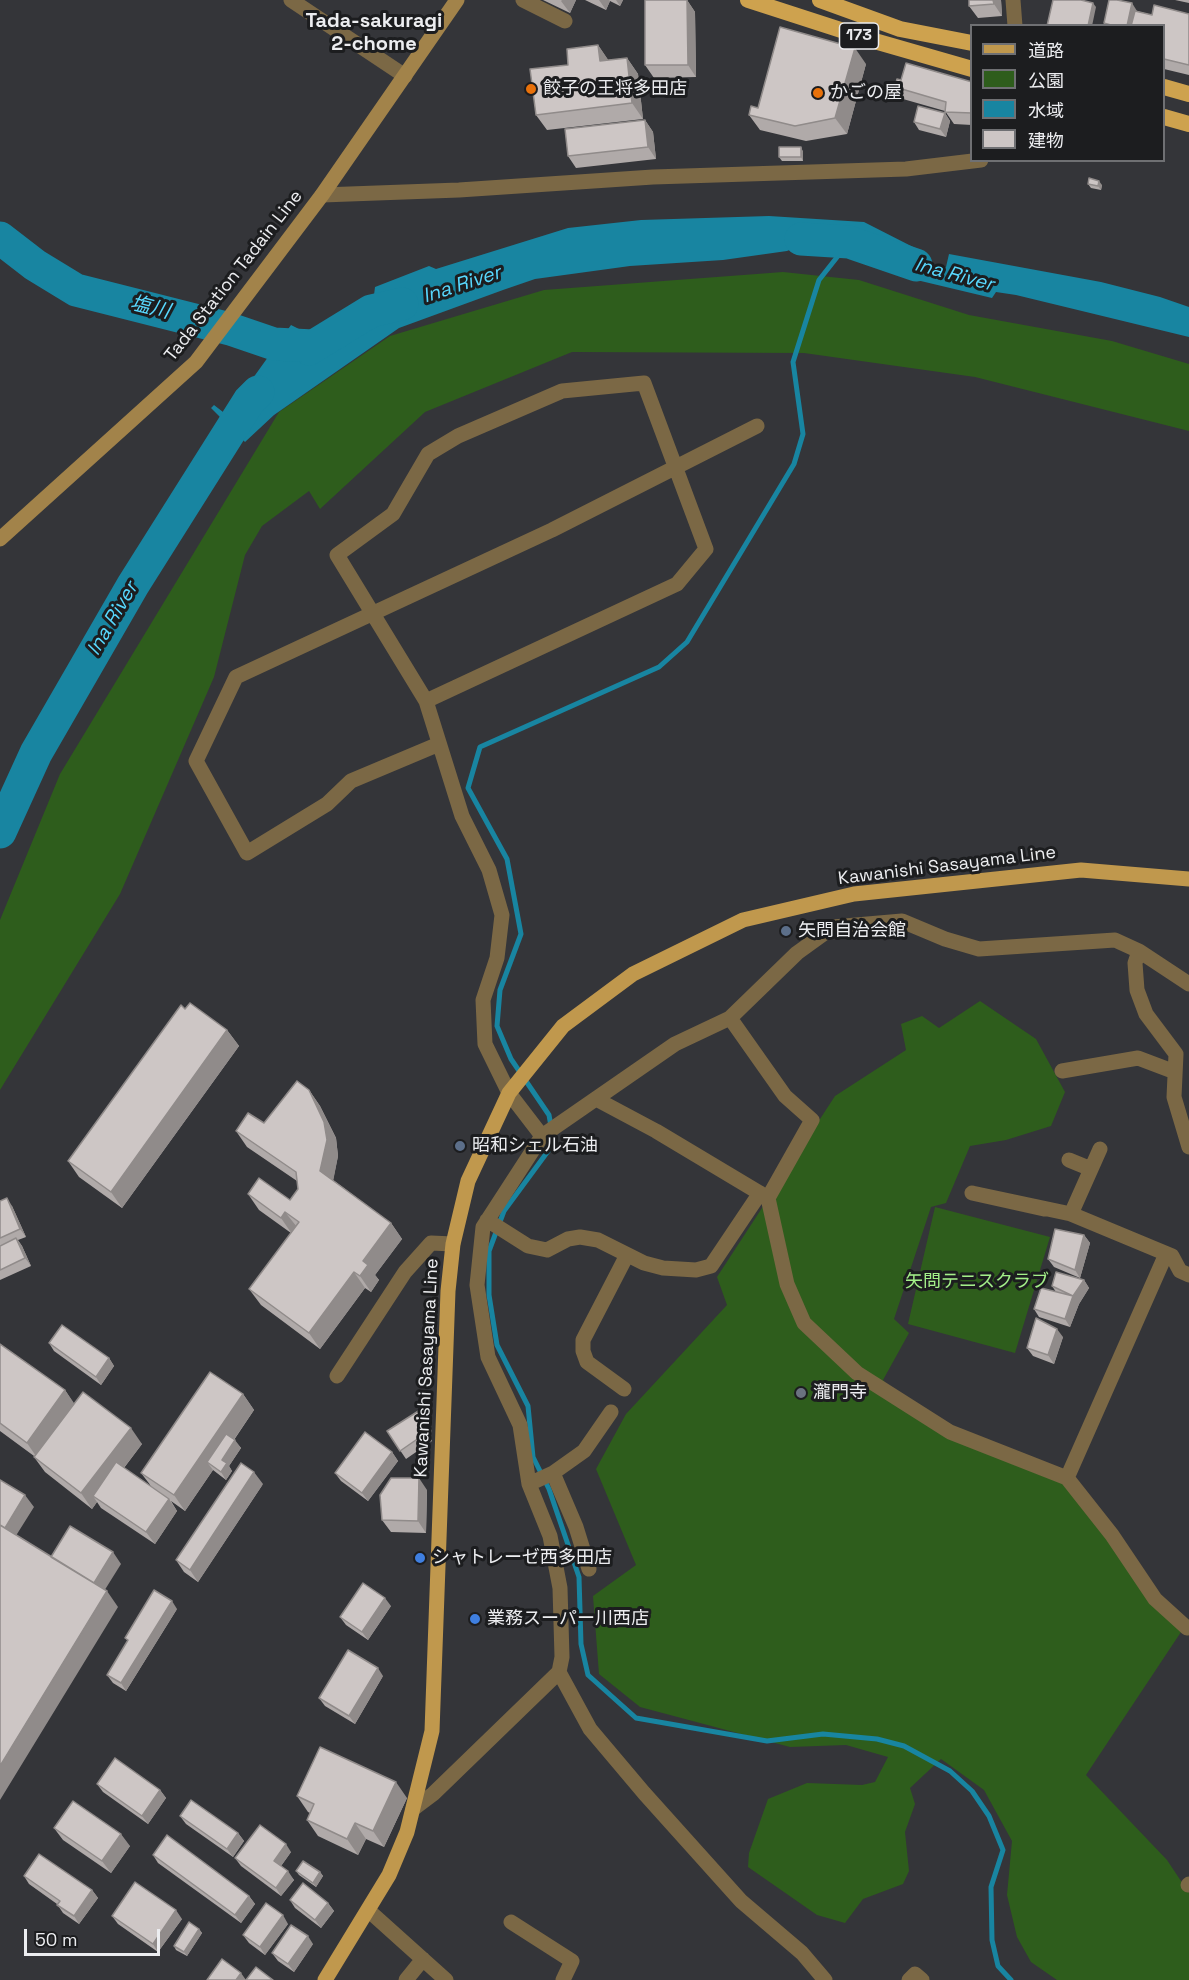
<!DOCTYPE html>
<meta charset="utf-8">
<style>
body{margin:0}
#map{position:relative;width:1189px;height:1980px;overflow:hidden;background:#343539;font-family:"Space Grotesk","Noto Sans JP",sans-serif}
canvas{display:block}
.legend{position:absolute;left:970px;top:24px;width:195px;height:138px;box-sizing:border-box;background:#1c1d1f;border:2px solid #6f7073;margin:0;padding:8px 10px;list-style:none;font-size:18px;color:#ecedf0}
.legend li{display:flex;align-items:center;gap:12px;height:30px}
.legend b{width:30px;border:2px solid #6f7073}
.scale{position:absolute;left:24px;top:1929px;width:136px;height:27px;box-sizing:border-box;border:3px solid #ecedf0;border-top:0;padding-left:8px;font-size:18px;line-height:21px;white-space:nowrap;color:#ecedf0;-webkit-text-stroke:4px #1c1d1f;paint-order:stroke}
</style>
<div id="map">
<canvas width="1189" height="1980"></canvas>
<ul class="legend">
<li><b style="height:8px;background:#c0984d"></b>道路</li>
<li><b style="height:16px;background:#2e5d1c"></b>公園</li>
<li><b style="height:16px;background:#1885a1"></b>水域</li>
<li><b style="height:16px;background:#cdc6c5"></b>建物</li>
</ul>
<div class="scale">50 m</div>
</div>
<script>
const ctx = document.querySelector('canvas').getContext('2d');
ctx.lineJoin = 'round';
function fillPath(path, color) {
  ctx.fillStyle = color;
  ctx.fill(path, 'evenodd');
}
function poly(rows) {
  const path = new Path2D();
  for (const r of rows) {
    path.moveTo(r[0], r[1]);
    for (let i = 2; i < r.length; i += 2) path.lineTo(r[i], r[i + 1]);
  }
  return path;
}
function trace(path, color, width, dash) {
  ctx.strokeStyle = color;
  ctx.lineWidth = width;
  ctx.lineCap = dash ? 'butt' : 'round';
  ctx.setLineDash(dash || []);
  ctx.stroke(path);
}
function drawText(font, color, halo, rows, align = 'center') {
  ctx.font = font + ' "Space Grotesk","Noto Sans JP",sans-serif';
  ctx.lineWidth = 6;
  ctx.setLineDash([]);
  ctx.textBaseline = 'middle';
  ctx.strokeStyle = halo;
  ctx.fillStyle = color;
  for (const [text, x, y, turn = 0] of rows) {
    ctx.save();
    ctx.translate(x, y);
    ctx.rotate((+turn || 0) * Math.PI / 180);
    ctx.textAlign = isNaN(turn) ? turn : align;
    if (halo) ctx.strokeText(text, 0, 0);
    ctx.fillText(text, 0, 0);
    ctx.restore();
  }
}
fillPath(poly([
 [783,272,859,280,969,315,1112,341,1189,364,1189,431,975,377,804,353,572,352,425,412,320,509,309,491,262,526,245,555,214,677,120,894,0,1090,0,920,60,774,279,412,390,336,544,290],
 [980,1001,1036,1039,1065,1092,1051,1126,1006,1140,970,1146,946,1203,931,1207,894,1319,909,1333,883,1380,912,1415,1065,1481,1181,1632,1086,1775,1167,1860,1189,1893,1189,1980,1057,1980,1031,1962,1017,1937,1007,1895,1012,1841,984,1790,941,1759,910,1788,915,1804,905,1832,909,1871,903,1884,863,1899,845,1923,817,1915,748,1867,749,1853,768,1799,807,1783,862,1785,875,1782,888,1757,846,1745,790,1747,640,1707,599,1674,593,1596,636,1565,596,1469,626,1414,727,1305,717,1277,835,1096,906,1050,901,1024,922,1016,939,1028],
 [935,1207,1050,1237,1015,1353,908,1324]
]), '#2e5d1c');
fillPath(poly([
 [769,216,864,222,915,248,913,260,946,267,949,254,1101,282,1160,297,1189,307,1189,337,1016,295,996,292,992,298,904,277,882,260,864,240,801,245,787,251,723,260,630,266,535,279,503,290,399,328,274,415,245,442,211,408,214,405,223,412,239,390,243,392,291,325,305,332,327,332,346,325,351,330,360,322,361,314,371,306,369,297,374,295,375,287,429,266,436,269,568,228,641,220]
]), '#1885a1');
trace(poly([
 [849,242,819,280,793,362,803,434,794,464,687,642,659,667,480,747,468,788,507,859,521,934,500,990,497,1026,511,1059,549,1115,554,1143,504,1211,489,1251,489,1295,497,1345,528,1406,533,1457,549,1489,579,1577,581,1644,588,1675,636,1718,767,1741,823,1734,877,1739,904,1746,950,1771,972,1791,989,1816,1003,1850,991,1887,992,1940,998,1966,1011,1980]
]), '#1885a1', 5);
trace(poly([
 [0,238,35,265,76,290,230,329,274,344,313,346],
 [801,239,849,242,916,265],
 [309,349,371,311,402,304],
 [0,832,36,753,133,585,249,401,258,392]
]), '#1885a1', 33);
trace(poly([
 [523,0,565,21],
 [1013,0,1015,26],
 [426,701,677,584,706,549,644,383,562,391,458,436,428,454,393,514,337,555,426,701,462,816,489,870,502,915,497,958,483,1000,485,1044,509,1093,542,1136],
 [439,744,351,781,327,804,247,853,196,761,236,677,552,530,757,426],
 [1139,951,1135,963,1137,990,1146,1014,1176,1054,1174,1097,1189,1147],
 [730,1018,785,1096,812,1120,768,1198,787,1284,804,1323,857,1373,950,1432,1067,1478,1112,1535,1155,1599,1187,1628],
 [1062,1071,1138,1058,1175,1072],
 [596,1099,656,1131,768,1198],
 [1069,1160,1091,1169],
 [1044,1209,972,1193,1071,1214,1172,1256,1180,1271,1189,1275],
 [1071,1214,1100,1149],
 [487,1220,528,1246,547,1250,568,1239,580,1237,598,1240,644,1263,663,1268,696,1270,711,1266,760,1193],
 [337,1376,405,1272,431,1243,453,1244],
 [624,1389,587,1362,583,1351,583,1340,627,1255],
 [553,1473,576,1527,589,1569],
 [1067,1478,1166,1254],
 [529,1484,553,1473,584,1451,611,1412],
 [413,1809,433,1794,559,1672],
 [1188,1885,1189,1884],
 [368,1910,446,1980],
 [511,1922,572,1961,563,1980],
 [406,1980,423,1959],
 [825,1980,802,1953,741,1901,644,1793,590,1729,559,1672,562,1657,560,1588,550,1536,529,1484,520,1425,488,1357,477,1285,483,1227,542,1136,675,1044,730,1018,797,953,833,927,902,921,945,939,979,949,1115,940,1139,951,1189,984],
 [909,1980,915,1974,922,1980]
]), '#7b6845', 15);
trace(poly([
 [291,0,405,76],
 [322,195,459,190,653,177,906,169,981,160]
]), '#7b6845', 15);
trace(poly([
 [0,539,196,362,322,195,457,0]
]), '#a2834a', 15);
trace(poly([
 [325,1980,389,1875,407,1832,432,1731,448,1291,453,1244,468,1181,509,1093,563,1026,633,974,743,920,854,894,1081,870,1189,879]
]), '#c0984d', 15);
trace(poly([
 [748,0,878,42,972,69],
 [820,0,900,29,972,43],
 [1164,87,1189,94],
 [1164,117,1189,124]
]), '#cea24e', 16);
fillPath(poly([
 [543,0,576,0,570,13],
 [585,0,623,0,620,6,610,1,606,10],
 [687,0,695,12,696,77,654,78,645,65],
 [1001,0,1002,16,978,18,969,6],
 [1175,0,1189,0,1189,3],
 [1137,11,1152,15,1189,14,1189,75,1164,69,1164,26,1105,26,1104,23],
 [598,45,608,60,627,58,638,74,643,119,547,130,536,115,568,65],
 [866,64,847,134,806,141,760,130,749,115,758,108],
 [901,80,972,82,972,125,954,124,945,111,903,99,895,87],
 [945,113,950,121,946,137,919,130,914,122],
 [645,120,653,132,656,159,576,168,568,156],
 [801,147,803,152,803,161,782,161,779,157],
 [1088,184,1102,185,1101,190,1091,188],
 [185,1009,227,1030,239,1046,122,1208,79,1177,68,1161],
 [309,1090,320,1106,336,1138,338,1156,333,1180,391,1223,402,1239,375,1275,379,1280,371,1292,365,1288,320,1349,261,1305,249,1289,291,1233,259,1210,248,1194,290,1200,298,1189,297,1181,247,1147,236,1131,264,1123],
 [0,1201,12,1206,26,1237,18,1240,22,1246,31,1266,0,1280],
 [1084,1235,1090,1243,1080,1278,1054,1267,1048,1259],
 [1084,1280,1089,1288,1079,1304,1070,1327,1039,1317,1034,1309,1056,1292,1052,1286],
 [1063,1337,1054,1364,1033,1356,1027,1348],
 [49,1343,109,1358,114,1366,101,1385,54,1351],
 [0,1344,65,1390,74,1404,142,1444,124,1468,151,1486,141,1473,243,1394,254,1410,234,1440,241,1448,229,1466,232,1471,226,1480,213,1470,185,1511,171,1501,177,1511,155,1544,101,1508,97,1502,92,1509,45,1472,34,1457,34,1456,0,1431],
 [420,1410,425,1418,432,1431,429,1436,432,1441,406,1459,387,1431],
 [392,1452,398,1461,368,1501,341,1481,335,1473],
 [263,1484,198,1582,184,1572,176,1560],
 [427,1490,426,1533,391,1532,382,1520],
 [391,1606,368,1640,346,1625,340,1617],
 [177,1609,126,1691,113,1683,107,1675,128,1641,125,1638],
 [383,1676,355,1724,325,1706,319,1698],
 [97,1784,160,1790,166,1798,148,1824,103,1792],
 [297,1796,407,1798,384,1847,366,1839,358,1855,318,1836,307,1820,310,1813,308,1812],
 [180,1816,238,1833,244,1841,233,1857,186,1824],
 [54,1828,130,1846,111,1873,63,1840],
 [291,1852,281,1866,294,1880,281,1896,241,1866,235,1858],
 [153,1855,249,1896,255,1904,241,1923,158,1863],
 [296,1871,320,1872,323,1876,316,1887,299,1875],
 [24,1876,92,1890,98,1898,79,1924,63,1913,57,1904,29,1884],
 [290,1900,328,1903,334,1911,321,1928,295,1908],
 [112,1916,182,1919,158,1952,118,1924],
 [288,1924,265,1955,249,1943,243,1935],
 [199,1929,202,1933,187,1956,176,1950,174,1946],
 [313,1944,294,1972,278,1961,272,1953]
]), '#b0aaa9');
fillPath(poly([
 [562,0,576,0,570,13,561,1],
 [599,0,609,0,610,1,606,10],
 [616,0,623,0,620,6],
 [687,0,695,12,696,77,688,65],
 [993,0,1001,0,1002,16,994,4],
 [1093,3,1096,7,1092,26,1088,26],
 [1132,3,1137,11,1134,26,1127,26],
 [598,45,609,61,600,61],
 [855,48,866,64,847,134,835,118],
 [627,58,638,74,643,119,632,103],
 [945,113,950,121,946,137,940,129],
 [645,120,653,132,656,159,648,147],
 [801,147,803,152,803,161,801,157],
 [1099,181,1102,185,1101,190,1098,186],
 [227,1030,239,1046,122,1208,111,1192],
 [309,1090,320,1106,336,1138,338,1156,332,1187,320,1171],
 [7,1198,12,1206,26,1237,20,1229],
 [285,1212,297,1227,292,1234,281,1218],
 [391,1223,402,1239,375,1275,379,1280,371,1292,360,1276,363,1261],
 [1084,1235,1090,1243,1080,1278,1075,1270],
 [16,1238,22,1246,31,1266,25,1258],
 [354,1272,365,1288,320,1349,309,1333],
 [1084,1280,1089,1288,1079,1304,1070,1327,1065,1319,1073,1296],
 [1057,1329,1063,1337,1054,1364,1048,1355],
 [109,1358,114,1366,101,1385,96,1377],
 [65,1390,76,1406,38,1459,27,1443],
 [243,1394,254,1410,215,1467,207,1462,213,1470,185,1511,174,1495],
 [420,1410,425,1418,432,1431,429,1436,432,1441,423,1428],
 [131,1428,142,1444,99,1500,93,1496,97,1502,92,1509,81,1493],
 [235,1440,241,1448,229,1466,232,1471,226,1480,221,1472,222,1460],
 [392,1452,398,1461,368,1501,362,1493],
 [254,1472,263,1484,198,1582,190,1570],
 [419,1478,427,1490,426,1533,418,1521],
 [25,1495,34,1507,12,1542,4,1530],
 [169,1499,177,1511,155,1544,146,1532],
 [113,1552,121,1564,101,1596,93,1584],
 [107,1591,118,1607,0,1800,0,1766],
 [385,1598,391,1606,368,1640,362,1632],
 [172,1601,177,1609,126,1691,121,1683],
 [378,1668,383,1676,355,1724,349,1716],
 [396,1782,407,1798,384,1847,373,1831],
 [160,1790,166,1798,148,1824,142,1816],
 [355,1823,366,1839,358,1855,347,1839],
 [238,1833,244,1841,233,1857,227,1849],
 [121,1834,130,1846,111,1873,102,1861],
 [286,1844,291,1852,279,1869,274,1861],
 [288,1871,294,1880,281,1896,276,1888],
 [320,1872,323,1876,316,1887,313,1883],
 [92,1890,98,1898,79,1924,74,1916],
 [249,1896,255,1904,241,1923,235,1915],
 [328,1903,334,1911,321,1928,315,1920],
 [176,1910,182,1919,158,1952,153,1944],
 [283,1915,288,1924,265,1955,260,1947],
 [199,1929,202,1933,187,1956,184,1952],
 [308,1936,313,1944,294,1972,288,1964],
 [241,1973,246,1980,236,1980]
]), '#908b8a');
const building = poly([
 [645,0,687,0,688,65,645,65,645,0],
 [969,0,993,0,994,4,969,6,969,0],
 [1053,0,1081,0,1093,3,1088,26,1047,26,1053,0],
 [1109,0,1117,0,1132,3,1127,26,1114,26,1104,23,1109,0],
 [1154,5,1189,14,1189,65,1164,59,1164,26,1131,26,1135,11,1152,15,1154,5],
 [780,27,855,48,835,118,795,126,749,115,751,106,758,108,780,27],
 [598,45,600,61,627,58,632,103,536,115,530,69,568,65,567,49,598,45],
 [906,63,972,82,972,113,945,112,946,102,895,87,897,79,901,80,906,63],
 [918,106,945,113,940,129,914,122,918,106],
 [645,120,648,147,568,156,565,129,645,120],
 [779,147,801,147,801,157,779,157,779,147],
 [1089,178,1099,181,1098,186,1088,184,1089,178],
 [190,1003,227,1030,111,1192,68,1161,181,1005,185,1009,190,1003],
 [297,1081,309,1090,324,1122,327,1140,320,1171,391,1223,363,1261,368,1265,360,1276,354,1272,309,1333,249,1289,299,1222,285,1212,281,1218,248,1194,259,1178,290,1200,298,1189,296,1172,236,1131,248,1113,264,1123,297,1081],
 [7,1198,20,1229,0,1238,0,1201,7,1198],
 [1055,1229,1084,1235,1075,1270,1048,1259,1055,1229],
 [16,1238,25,1258,0,1270,0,1246,16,1238],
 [1056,1272,1084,1280,1073,1296,1052,1286,1056,1272],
 [1041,1288,1073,1296,1065,1319,1034,1309,1041,1288],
 [1036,1318,1057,1329,1048,1355,1027,1348,1036,1318],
 [62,1325,109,1358,96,1377,49,1343,62,1325],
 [0,1344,65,1390,27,1443,0,1423,0,1344],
 [210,1372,243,1394,174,1495,141,1473,210,1372],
 [83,1392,131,1428,81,1493,34,1457,83,1392],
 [420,1410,426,1423,423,1428,426,1433,400,1451,387,1431,420,1410],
 [365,1432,392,1452,362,1493,335,1473,365,1432],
 [226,1434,235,1440,222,1460,227,1463,221,1472,207,1462,226,1434],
 [116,1462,169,1499,146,1532,93,1496,116,1462],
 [241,1463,254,1472,190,1570,176,1560,241,1463],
 [391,1478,419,1478,418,1521,382,1520,380,1495,391,1478],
 [0,1480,25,1495,5,1528,0,1525,0,1480],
 [0,1525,107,1591,0,1766,0,1525],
 [70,1526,113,1552,94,1583,51,1557,70,1526],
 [363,1583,385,1598,362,1632,340,1617,363,1583],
 [154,1590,172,1601,121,1683,107,1675,128,1640,125,1638,154,1590],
 [348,1650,378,1668,349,1716,319,1698,348,1650],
 [320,1747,396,1782,373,1831,355,1823,347,1839,307,1820,314,1804,297,1796,320,1747],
 [115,1758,160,1790,142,1816,97,1784,115,1758],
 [191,1800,238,1833,227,1849,180,1816,191,1800],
 [73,1801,121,1834,102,1861,54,1828,73,1801],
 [260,1825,286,1844,274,1861,288,1871,276,1888,235,1858,260,1825],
 [167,1835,249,1896,235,1915,153,1855,167,1835],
 [39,1854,92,1890,74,1916,57,1905,60,1901,24,1876,39,1854],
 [303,1861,320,1872,313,1883,296,1871,303,1861],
 [135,1882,176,1910,153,1944,112,1916,135,1882],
 [303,1883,328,1903,315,1920,290,1900,303,1883],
 [266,1903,283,1915,260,1947,243,1935,266,1903],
 [189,1922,199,1929,184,1952,174,1946,189,1922],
 [291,1925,308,1936,288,1964,272,1953,291,1925],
 [222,1959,241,1973,236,1980,207,1980,222,1959],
 [256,1967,273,1980,246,1980,256,1967]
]);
fillPath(building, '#cdc6c5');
trace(building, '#908b8a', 1.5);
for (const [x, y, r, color] of [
 [531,89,6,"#e8710a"],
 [818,93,6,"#e8710a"],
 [786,931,6,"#5c6f8a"],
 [460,1146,6,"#5c6f8a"],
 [801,1393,6,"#6b7280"],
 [420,1558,6,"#3f7fe0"],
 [475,1619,6,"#3f7fe0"]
]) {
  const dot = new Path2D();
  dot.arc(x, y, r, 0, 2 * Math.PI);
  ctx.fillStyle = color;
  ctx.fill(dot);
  trace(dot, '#1c1d1f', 2);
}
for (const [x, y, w] of [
 [859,36,39]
]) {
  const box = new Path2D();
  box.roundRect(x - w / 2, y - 13, w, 26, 4.5);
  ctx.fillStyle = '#1c1d1f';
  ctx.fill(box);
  trace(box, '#ecedf0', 1.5);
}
drawText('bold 16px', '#ecedf0', null, [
 ["173",859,36]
]);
drawText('18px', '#ecedf0', '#1c1d1f', [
 ["餃子の王将多田店",543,89],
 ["かごの屋",830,93],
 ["矢問自治会館",798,931],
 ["昭和シェル石油",472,1146],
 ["瀧門寺",813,1393],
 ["シャトレーゼ西多田店",432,1558],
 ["業務スーパー川西店",487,1619]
], 'left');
drawText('18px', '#ecedf0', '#1c1d1f', [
 ["Tada Station Tadain Line",234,276,-52],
 ["Kawanishi Sasayama Line",947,866,-7],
 ["Kawanishi Sasayama Line",427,1368,-87]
]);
drawText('18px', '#a3ef89', '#1c1d1f', [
 ["矢問テニスクラブ",977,1282]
]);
drawText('bold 20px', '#ecedf0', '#1c1d1f', [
 ["Tada-sakuragi",374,22],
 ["2-chome",374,45]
]);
drawText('italic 20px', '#58d8fe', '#1c1d1f', [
 ["Ina River",954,275,15],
 ["Ina River",462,285,-18],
 ["塩川",150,308,14],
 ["Ina River",113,619,-60]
]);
</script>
